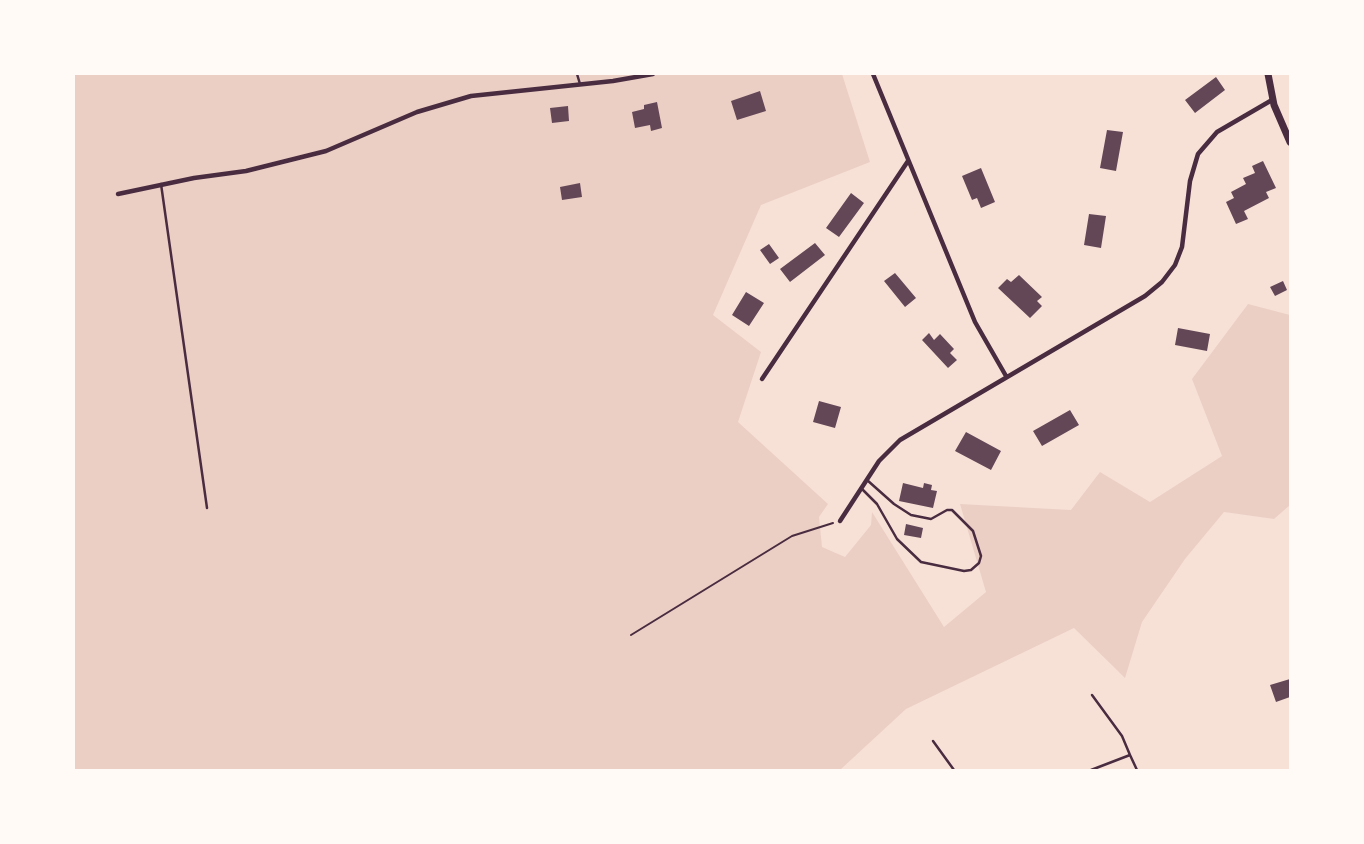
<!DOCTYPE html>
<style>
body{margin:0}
#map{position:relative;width:1364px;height:844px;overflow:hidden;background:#f7e1d7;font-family:"Titillium Web",sans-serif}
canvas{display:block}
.frame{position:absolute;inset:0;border:75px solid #fffaf5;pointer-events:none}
</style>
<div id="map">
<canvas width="1364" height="844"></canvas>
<div class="frame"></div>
</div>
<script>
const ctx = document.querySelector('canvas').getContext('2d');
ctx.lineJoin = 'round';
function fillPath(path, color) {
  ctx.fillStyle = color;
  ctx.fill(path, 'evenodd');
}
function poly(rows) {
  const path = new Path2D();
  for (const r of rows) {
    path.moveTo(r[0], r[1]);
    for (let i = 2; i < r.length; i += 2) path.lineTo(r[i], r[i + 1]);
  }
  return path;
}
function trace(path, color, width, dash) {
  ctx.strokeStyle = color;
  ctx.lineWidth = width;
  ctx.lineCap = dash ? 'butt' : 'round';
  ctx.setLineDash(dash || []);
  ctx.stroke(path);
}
fillPath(poly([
 [74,74,842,74,870,162,761,205,713,315,761,352,738,422,828,504,819,517,822,547,845,557,871,525,872,512,944,627,986,592,960,504,1071,510,1100,472,1150,502,1222,456,1192,379,1248,304,1290,315,1290,505,1274,519,1224,512,1185,559,1142,622,1125,678,1074,628,906,709,840,770,74,770]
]), '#ebcfc5');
fillPath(poly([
 [1216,77,1225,90,1195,113,1185,100],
 [760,91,766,111,737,120,731,101],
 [657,102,662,128,651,131,650,125,635,128,632,112,644,109,644,105],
 [568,106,569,121,552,123,550,108],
 [1107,130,1123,132,1116,171,1100,168],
 [1263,161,1276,188,1266,192,1269,198,1244,211,1248,219,1236,224,1226,202,1234,198,1231,192,1246,184,1243,178,1255,173,1252,166],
 [981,168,995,202,981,208,977,198,972,200,962,176],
 [580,183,582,197,562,200,560,187],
 [851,193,864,203,839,237,826,228],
 [1089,214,1106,216,1101,248,1084,245],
 [815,243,825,255,790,282,780,269],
 [769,244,779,258,770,264,760,250],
 [895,273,916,298,905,307,884,281],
 [1019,275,1042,297,1037,301,1042,306,1030,318,998,288,1007,279,1011,282],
 [1283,281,1287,290,1275,296,1270,287],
 [746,292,764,303,749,326,732,315],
 [1178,328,1210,334,1207,351,1175,345],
 [929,333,934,340,940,334,954,349,950,353,957,360,948,368,922,340],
 [819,401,841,407,835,428,813,422],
 [1070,410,1079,425,1042,446,1033,431],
 [966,432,1001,451,991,470,955,451],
 [903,483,923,488,924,483,932,485,931,490,937,491,933,508,899,501],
 [906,524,923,528,921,538,904,535],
 [1290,679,1290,697,1276,702,1270,685]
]), '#644757');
trace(poly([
 [631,635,792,536,833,523]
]), '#4a2c40', 2);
trace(poly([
 [577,74,580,84],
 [161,184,207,508],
 [861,488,877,504,897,539,921,562,964,571,971,570,979,563,981,556,973,531,952,510,947,510,931,519,911,515,894,504,867,480],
 [1092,695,1122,736,1130,755],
 [933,741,954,770],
 [1091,770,1130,755,1137,770]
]), '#4a2c40', 2.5);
trace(poly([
 [873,74,975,322,1006,376],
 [118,194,194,178,246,171,326,151,417,112,471,96,613,81,653,74],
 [762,379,908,161],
 [840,521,879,461,900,440,1145,296,1162,282,1175,265,1182,247,1190,181,1198,154,1217,132,1272,100]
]), '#4a2c40', 4.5);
trace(poly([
 [1268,74,1274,105,1290,142]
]), '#4a2c40', 7);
</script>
